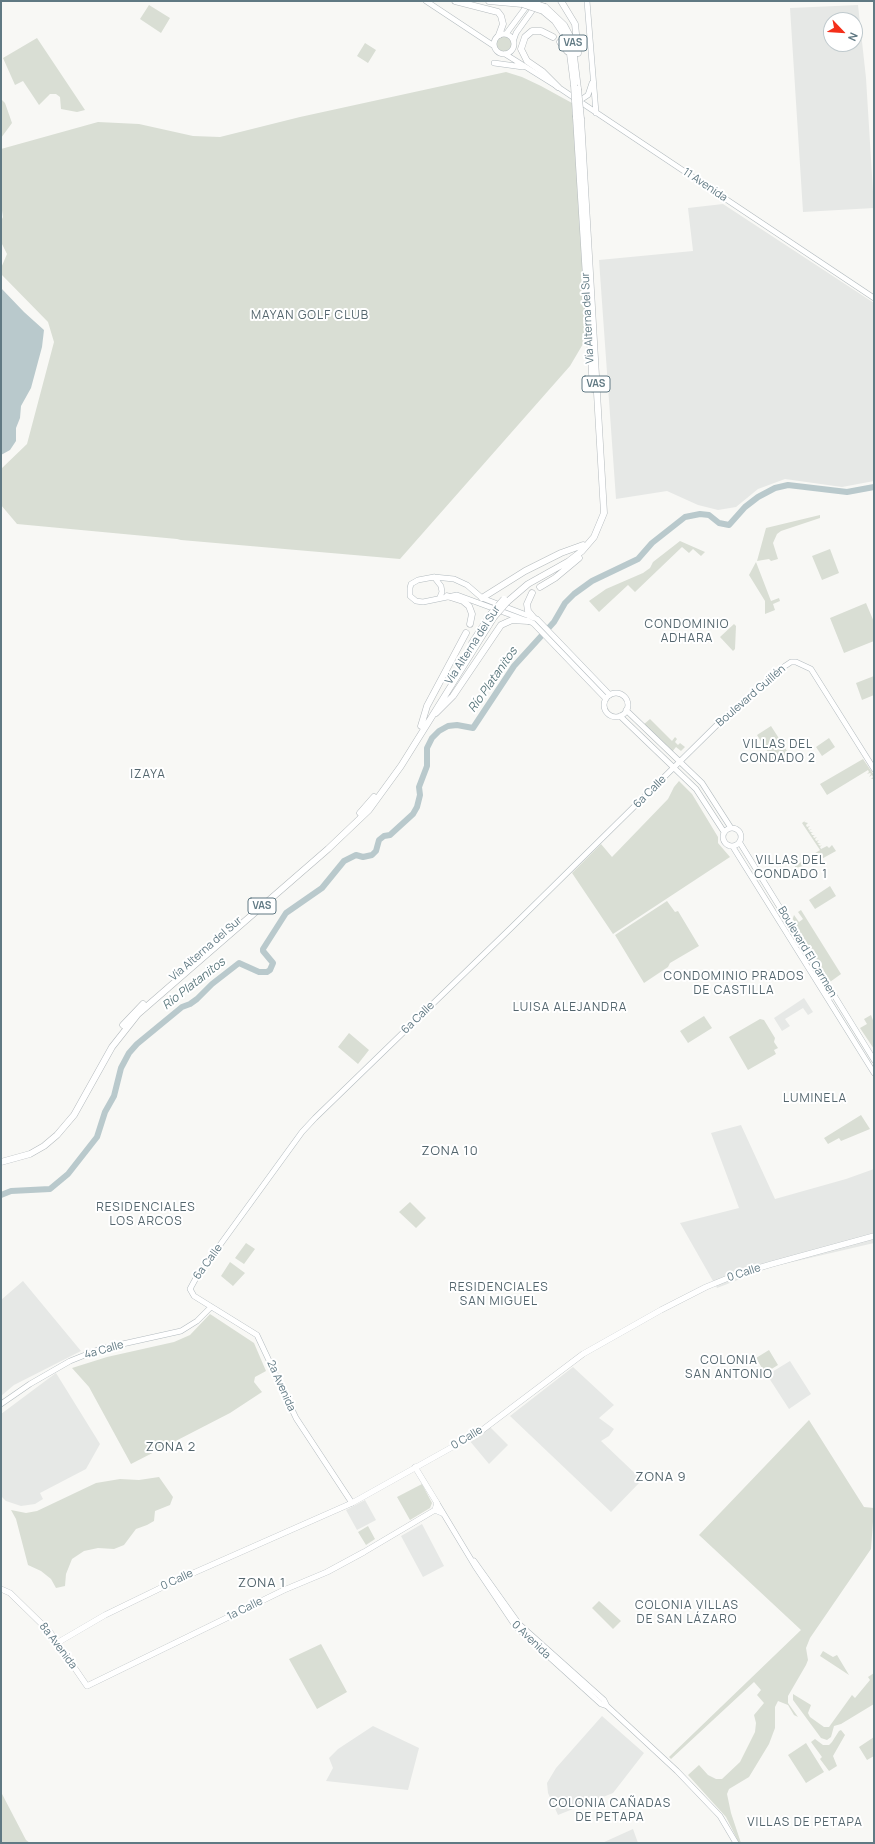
<!DOCTYPE html>
<meta charset="utf-8">
<style>
body{margin:0}
#map{position:relative;width:875px;height:1844px;overflow:hidden;background:#f8f8f5;font-family:Manrope,sans-serif}
canvas{display:block}
.frame{position:absolute;inset:0;border:2px solid #607983;pointer-events:none}
.north{position:absolute;left:823px;top:12px;width:40px;height:40px;box-sizing:border-box;background:#fff;border:1px solid #bfc9cd;border-radius:50%;rotate:115deg;font-size:11px;font-weight:700;line-height:16px;text-align:center;color:#607983}
.north::after{content:'';display:block;margin:auto;width:14px;height:18px;background:#f42f1a;clip-path:polygon(50% 0,100% 100%,50% 72%,0 100%)}
</style>
<div id="map">
<canvas width="875" height="1844"></canvas>
<div class="frame"></div>
<div class="north">N</div>
</div>
<script>
const ctx = document.querySelector('canvas').getContext('2d');
ctx.lineJoin = 'round';
function fillPath(path, color) {
  ctx.fillStyle = color;
  ctx.fill(path, 'evenodd');
}
function poly(rows) {
  const path = new Path2D();
  for (const r of rows) {
    if (r.length === 3) {
      path.moveTo(r[0] + r[2], r[1]);
      path.arc(r[0], r[1], r[2], 0, 2 * Math.PI);
      continue;
    }
    path.moveTo(r[0], r[1]);
    for (let i = 2; i < r.length; i += 2) path.lineTo(r[i], r[i + 1]);
  }
  return path;
}
function trace(path, color, width, dash) {
  ctx.strokeStyle = color;
  ctx.lineWidth = width;
  ctx.lineCap = dash ? 'butt' : 'round';
  ctx.setLineDash(dash || []);
  ctx.stroke(path);
}
function drawText(font, color, halo, rows, align = 'center') {
  ctx.font = font + ' Manrope,sans-serif';
  ctx.lineWidth = 4;
  ctx.setLineDash([]);
  ctx.textBaseline = 'middle';
  ctx.strokeStyle = halo;
  ctx.fillStyle = color;
  for (const [text, x, y, turn = 0] of rows) {
    ctx.save();
    ctx.translate(x, y);
    ctx.rotate((+turn || 0) * Math.PI / 180);
    ctx.textAlign = isNaN(turn) ? turn : align;
    if (halo) ctx.strokeText(text, 0, 0);
    ctx.fillText(text, 0, 0);
    ctx.restore();
  }
}
fillPath(poly([
 [858,5,866,78,874,208,803,212,790,8],
 [831,20,855,20,855,44,831,44],
 [723,204,874,303,874,481,842,487,785,479,758,489,736,507,718,510,698,505,667,491,616,499,599,260,693,251,688,208],
 [804,998,813,1012,808,1015,803,1008,785,1019,790,1026,782,1031,774,1018],
 [741,1125,775,1199,846,1179,874,1169,874,1243,771,1267,717,1288,680,1223,739,1208,711,1133],
 [23,1281,81,1351,14,1385,1,1396,1,1300],
 [790,1361,811,1394,789,1409,767,1375],
 [573,1367,614,1405,599,1418,614,1429,609,1436,601,1441,642,1480,611,1512,510,1416],
 [56,1373,100,1444,86,1469,40,1493,43,1499,35,1504,21,1506,6,1501,1,1496,1,1414],
 [489,1426,508,1445,489,1464,469,1440],
 [365,1500,376,1520,357,1530,346,1510],
 [422,1524,444,1566,423,1577,401,1536],
 [602,1716,644,1753,613,1793,558,1815,548,1793,547,1783,556,1768],
 [373,1726,419,1748,408,1790,326,1781,333,1768,329,1758,338,1749],
 [633,1829,638,1843,602,1843]
]), '#e6e8e6');
fillPath(poly([
 [149,5,170,18,161,33,140,19],
 [504,44,8],
 [37,38,85,110,77,112,61,109,60,97,56,94,50,94,39,105,23,81,15,85,3,58],
 [365,43,376,50,368,63,357,56],
 [506,72,522,77,541,86,572,103,590,332,570,366,400,559,181,540,177,539,17,524,1,505,1,469,27,444,54,342,48,322,1,274,1,268,7,254,1,242,1,221,3,217,1,204,1,149,98,122,139,124,193,136,220,137,300,117],
 [1,99,5,103,12,123,1,138],
 [820,515,820,518,781,531,777,534,773,543,778,559,771,561,769,559,757,561,766,528],
 [680,541,705,552,701,556,693,549,689,553,682,547,635,592,628,585,599,612,589,601,606,589,643,573,650,568,653,562],
 [830,549,839,573,822,580,812,556],
 [756,562,771,601,779,598,780,601,773,604,775,610,765,614,765,601,749,575],
 [866,603,874,622,874,641,844,653,830,618],
 [734,624,736,626,735,649,733,651,720,637],
 [874,676,874,695,862,700,856,683],
 [650,719,672,741,675,737,677,739,675,742,678,745,680,743,685,747,681,751,676,747,672,752,643,725],
 [771,726,789,754,775,763,757,735],
 [829,738,835,747,822,756,816,747],
 [863,759,874,775,874,779,871,779,873,777,872,775,869,777,871,774,870,773,867,774,869,772,868,770,827,795,820,784],
 [679,781,692,794,718,837,718,843,730,857,613,934,572,873,601,844,612,857,668,799,674,787],
 [806,820,804,822,808,823,806,825,807,827,810,826,808,828,809,830,812,829,809,831,811,832,813,832,811,833,812,835,815,835,813,836,814,838,817,837,815,839,816,841,819,840,817,842,818,843,821,843,818,844,820,846,822,845,820,847,821,849,827,846,829,848,832,845,836,851,816,862,796,868,795,866,820,850,802,823],
 [830,886,836,896,815,909,809,900],
 [667,901,675,912,678,911,699,946,670,963,668,967,644,983,615,935],
 [801,910,841,974,830,982,792,921,794,915,799,922,803,919,798,912],
 [871,1015,874,1023,874,1049,860,1028,867,1024,864,1019],
 [704,1016,712,1028,688,1043,680,1031],
 [760,1019,764,1020,775,1038,774,1042,778,1048,774,1050,776,1054,748,1070,729,1037],
 [349,1033,369,1050,358,1064,338,1047],
 [861,1115,870,1129,841,1141,839,1138,828,1144,824,1138],
 [410,1202,426,1218,416,1228,399,1212],
 [246,1243,255,1249,244,1264,235,1258],
 [230,1262,245,1273,233,1286,221,1276],
 [210,1314,254,1343,266,1371,255,1377,254,1382,262,1392,230,1413,131,1464,89,1387,72,1368,107,1357,174,1342,190,1335],
 [769,1350,778,1365,765,1373,756,1358],
 [809,1420,864,1507,874,1508,871,1549,810,1638,806,1648,808,1660,806,1665,788,1696,788,1703,798,1717,794,1715,788,1705,778,1701,775,1707,775,1728,769,1744,749,1777,729,1789,727,1794,731,1813,741,1843,739,1843,726,1817,688,1775,699,1765,708,1775,716,1779,722,1779,740,1762,755,1732,756,1723,754,1715,764,1703,757,1695,761,1690,754,1682,671,1759,669,1757,801,1630,699,1535],
 [159,1477,173,1497,170,1505,155,1511,154,1521,147,1525,136,1529,124,1545,114,1549,98,1548,84,1551,72,1559,66,1574,65,1586,56,1588,51,1579,41,1571,28,1565,16,1519,11,1510,26,1513,37,1511,96,1483,120,1479,139,1480],
 [422,1484,432,1503,430,1508,410,1520,397,1497],
 [368,1526,375,1539,366,1545,358,1532],
 [599,1601,621,1621,613,1629,592,1608],
 [321,1644,347,1692,317,1709,289,1659],
 [823,1651,833,1657,837,1655,849,1675,820,1656],
 [874,1673,874,1704,841,1724,834,1726,831,1737,827,1740,821,1738,793,1700,793,1694,811,1705,808,1713,810,1717,824,1727,829,1727,852,1695,855,1698,870,1680,868,1677],
 [841,1730,845,1735,833,1756,837,1766,829,1771,820,1759,822,1757,811,1742,815,1739,823,1745,829,1745,832,1742,839,1731],
 [874,1737,874,1756,867,1760,859,1747],
 [806,1743,824,1772,806,1783,788,1755],
 [1,1792,26,1840,30,1843,1,1843]
]), '#d9ded4');
fillPath(poly([
 [1,288,24,312,44,330,42,347,31,388,21,406,20,418,16,428,16,441,10,450,1,455]
]), '#b9c9cc');
trace(poly([
 [1,1195,11,1191,50,1189,68,1174,97,1137,105,1112,114,1096,121,1068,129,1053,137,1044,182,1007,190,1004,197,999,212,984,239,963,259,972,267,972,270,970,273,963,263,951,263,949,286,913,322,888,344,861,356,855,363,857,372,855,376,851,379,840,384,836,390,835,413,814,417,807,420,795,419,787,427,766,427,748,432,738,439,731,448,726,457,725,473,728,514,666,554,622,565,603,574,594,592,581,638,559,652,543,685,517,700,514,709,515,719,523,729,525,745,507,758,497,775,488,788,485,847,492,874,487]
]), '#b9c9cc', 6);
const secondary = poly([
 [426,1,494,46],
 [587,1,596,113],
 [504,44,10],
 [506,34,529,3],
 [514,39,516,33,539,1],
 [505,54,558,87,874,298],
 [494,63,523,67],
 [576,99,582,99,588,95,592,83],
 [434,577,441,586,442,592,440,597],
 [616,705,12],
 [606,699,533,623,457,595,423,602,416,601,410,596,410,588,411,584,418,580,434,577,454,579,467,585,482,598,537,619,610,695],
 [626,710,702,783,731,828],
 [620,716,696,789,724,832],
 [732,837,9],
 [740,843,874,1060],
 [733,847,874,1073],
 [1,1404,30,1384,70,1361,100,1349,181,1331,197,1321,211,1307],
 [352,1503,296,1418,257,1335,194,1296,190,1289,196,1278,302,1132,315,1118,512,927,726,716,785,666,791,662,796,662,811,669,874,769],
 [437,1503,475,1566,516,1627,601,1704,607,1706,677,1771,720,1816,736,1843],
 [474,1561,519,1624,604,1700,607,1706]
]);
const primary = poly([
 [435,1510,442,1513],
 [1,1589,10,1593,50,1632,87,1686,284,1590,327,1572,364,1552,435,1510,437,1503,415,1467],
 [57,1643,105,1615,173,1582,352,1503,481,1431,583,1354,661,1310,706,1287,738,1274,772,1264,874,1236]
]);
const highway = poly([
 [455,1,498,12,501,16,503,24,499,35],
 [489,1,522,4],
 [561,1,575,24,578,53],
 [545,7,564,25,572,40,578,89],
 [543,11,555,21,565,36,569,46,574,85],
 [553,37,541,31,532,31,525,37,521,49,527,61,543,72,558,87],
 [560,42,567,51],
 [576,117,593,389],
 [540,587,555,578,579,558],
 [532,593,527,604,528,611,533,617],
 [447,596,463,601,469,606,472,614,470,624],
 [482,598,525,571,561,553,583,545],
 [507,602,528,584,569,561,582,551,594,537,604,513,581,119],
 [472,643,491,614],
 [436,713,453,696,501,625,512,620,528,621],
 [421,726,427,706,466,633],
 [360,813,374,797],
 [123,1025,143,1004],
 [1,1162,30,1154,44,1146,57,1135,74,1115,112,1047,138,1014,328,849,369,810,401,766,494,617]
]);
trace(secondary, '#b3bbbf', 6);
trace(primary, '#b4bbbe', 6);
trace(highway, '#b4babd', 7);
trace(secondary, '#fff', 5);
trace(primary, '#fff', 5.5);
trace(highway, '#fff', 6);
const highwayBridge = poly([
 [528,1,545,7],
 [522,4,543,11],
 [574,85,576,117],
 [578,89,581,119],
 [491,614,504,599],
 [494,617,507,602]
]);
trace(highwayBridge, '#b4babd', 7, []);
trace(highwayBridge, '#fff', 6);
for (const [x, y, w] of [
 [573,43,28],
 [596,384,28],
 [262,906,28]
]) {
  const box = new Path2D();
  box.roundRect(x - w / 2, y - 8, w, 16, 3);
  ctx.fillStyle = '#fff';
  ctx.fill(box);
  trace(box, '#607983', 1);
}
drawText('bold 10px', '#607983', null, [
 ["VAS",573,43],
 ["VAS",596,384],
 ["VAS",262,906]
]);
drawText('11px', '#607983', '#fff', [
 ["11 Avenida",705,185,34],
 ["Vía Alterna del Sur",588,318,-93],
 ["Vía Alterna del Sur",473,645,-57],
 ["Boulevard Guillén",751,696,-41],
 ["6a Calle",650,792,-45],
 ["Vía Alterna del Sur",206,949,-41],
 ["Boulevard El Carmen",807,952,59],
 ["6a Calle",418,1018,-44],
 ["6a Calle",208,1262,-54],
 ["0 Calle",744,1273,-18],
 ["4a Calle",104,1350,-16],
 ["2a Avenida",281,1386,66],
 ["0 Calle",467,1438,-31],
 ["0 Calle",177,1580,-25],
 ["1a Calle",245,1609,-26],
 ["0 Avenida",531,1640,44],
 ["8a Avenida",58,1646,53]
]);
ctx.letterSpacing = '1px';
drawText('12px', '#53656d', '#fff', [
 ["MAYAN GOLF CLUB",310,316],
 ["CONDOMINIO",687,625],
 ["ADHARA",687,639],
 ["VILLAS DEL",778,745],
 ["CONDADO 2",778,759],
 ["IZAYA",148,775],
 ["VILLAS DEL",791,861],
 ["CONDADO 1",791,875],
 ["CONDOMINIO PRADOS",734,977],
 ["DE CASTILLA",734,991],
 ["LUISA ALEJANDRA",570,1008],
 ["LUMINELA",815,1099],
 ["RESIDENCIALES",146,1208],
 ["LOS ARCOS",146,1222],
 ["RESIDENCIALES",499,1288],
 ["SAN MIGUEL",499,1302],
 ["COLONIA",729,1361],
 ["SAN ANTONIO",729,1375],
 ["COLONIA VILLAS",687,1606],
 ["DE SAN LÁZARO",687,1620],
 ["COLONIA CAÑADAS",610,1804],
 ["DE PETAPA",610,1818],
 ["VILLAS DE PETAPA",805,1823]
]);
ctx.letterSpacing = '0px';
drawText('italic 12px', '#5b787d', '#fff', [
 ["Río Platanitos",493,680,-55],
 ["Río Platanitos",194,984,-38]
]);
ctx.letterSpacing = '1px';
drawText('13px', '#53656d', '#fff', [
 ["ZONA 10",450,1151],
 ["ZONA 2",171,1447],
 ["ZONA 9",661,1477],
 ["ZONA 1",262,1583]
]);
ctx.letterSpacing = '0px';
</script>
